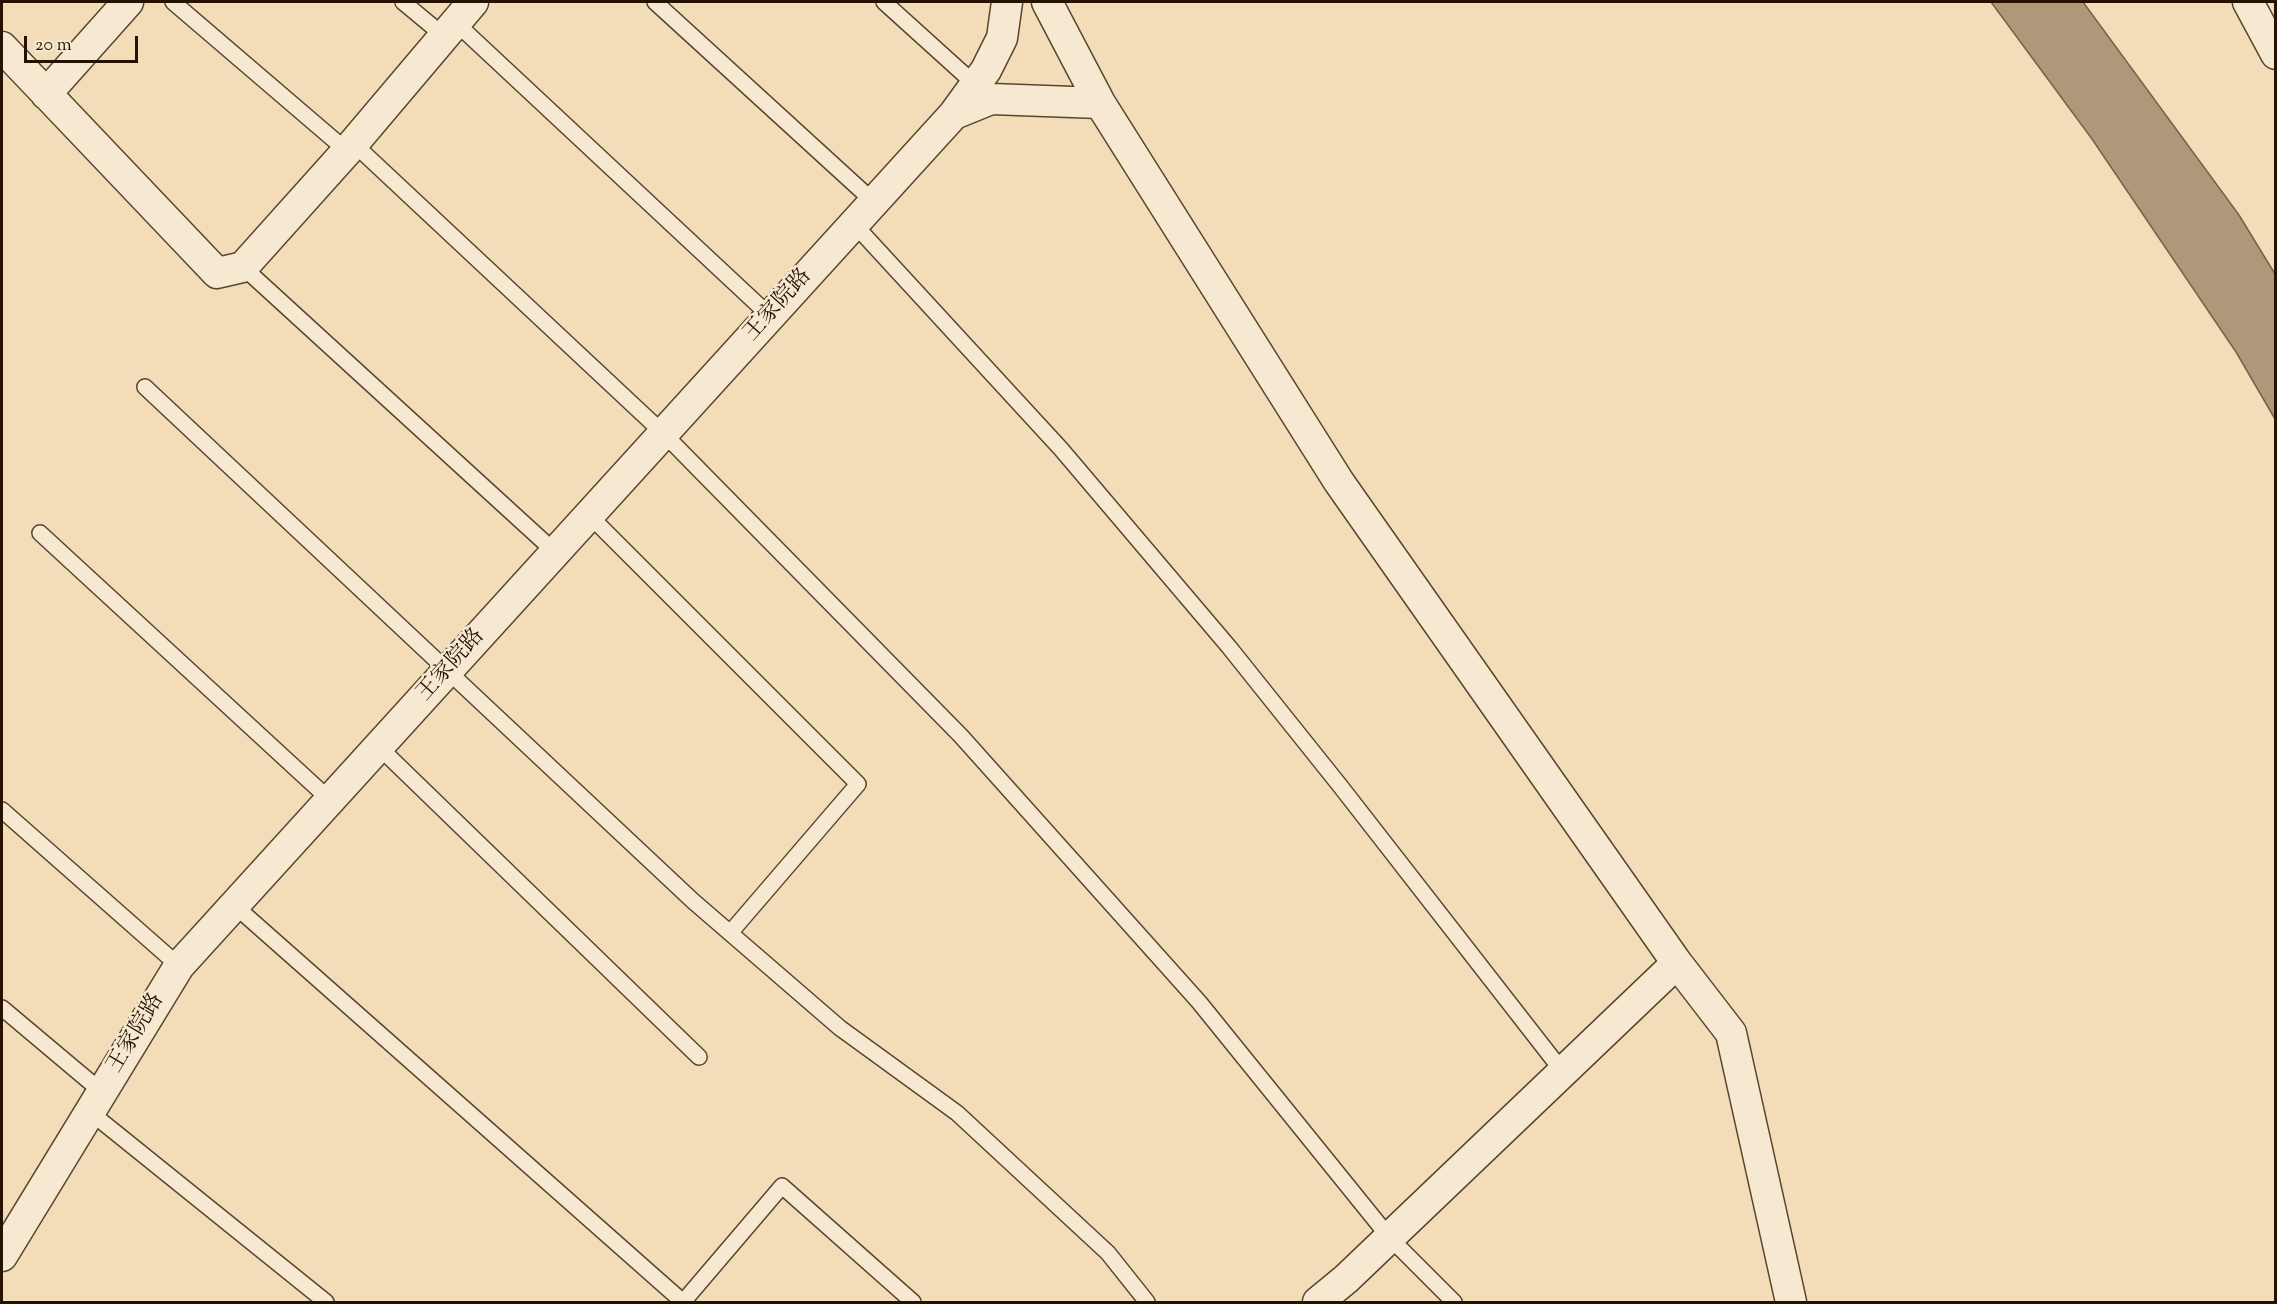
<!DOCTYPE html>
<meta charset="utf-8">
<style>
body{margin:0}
#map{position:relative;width:2277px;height:1304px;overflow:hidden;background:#f2ddb8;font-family:"Sorts Mill Goudy",serif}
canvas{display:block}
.frame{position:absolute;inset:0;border:3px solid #261200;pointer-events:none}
.scale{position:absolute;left:24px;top:36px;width:114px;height:27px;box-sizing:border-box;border:3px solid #261200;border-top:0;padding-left:8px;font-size:18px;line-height:21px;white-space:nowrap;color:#261200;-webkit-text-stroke:4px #f7e9d1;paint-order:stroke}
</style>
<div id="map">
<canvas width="2277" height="1304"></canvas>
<div class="frame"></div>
<div class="scale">20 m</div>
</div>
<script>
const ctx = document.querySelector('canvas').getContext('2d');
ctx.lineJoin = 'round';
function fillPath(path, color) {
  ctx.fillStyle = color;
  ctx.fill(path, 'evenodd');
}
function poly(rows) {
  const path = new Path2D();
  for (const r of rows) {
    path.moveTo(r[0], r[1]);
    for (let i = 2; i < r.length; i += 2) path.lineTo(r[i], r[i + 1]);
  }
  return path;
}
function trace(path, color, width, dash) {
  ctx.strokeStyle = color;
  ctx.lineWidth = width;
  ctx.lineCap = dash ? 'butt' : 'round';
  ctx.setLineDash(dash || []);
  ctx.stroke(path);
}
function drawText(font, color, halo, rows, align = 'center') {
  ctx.font = font + ' "Sorts Mill Goudy","Noto Serif SC",serif';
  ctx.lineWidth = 5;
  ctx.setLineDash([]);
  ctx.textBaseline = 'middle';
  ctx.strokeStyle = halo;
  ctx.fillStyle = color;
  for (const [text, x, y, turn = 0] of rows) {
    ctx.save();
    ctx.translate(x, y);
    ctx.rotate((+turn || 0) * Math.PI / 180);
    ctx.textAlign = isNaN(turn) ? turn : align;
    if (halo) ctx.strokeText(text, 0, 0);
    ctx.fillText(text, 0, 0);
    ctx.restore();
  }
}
const water = poly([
 [1991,2,2083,2,2239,215,2275,274,2275,419,2236,352,2092,139,1991,2]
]);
fillPath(water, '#ad9879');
trace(water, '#776249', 1.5);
const lane = poly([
 [173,2,347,151],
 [403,2,444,36],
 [655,2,874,202],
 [884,2,978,87],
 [455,22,770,316],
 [353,143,663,433,961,736,1199,1002,1389,1237,1454,1302],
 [854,224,1061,449,1229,647,1341,787,1563,1072],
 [243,267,555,552],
 [145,387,693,901,840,1028,957,1113,1108,1253,1147,1302],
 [589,515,858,784,730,933],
 [40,533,330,800],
 [379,747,699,1057],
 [2,810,179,966],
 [234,905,683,1302],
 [2,1008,102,1092],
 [90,1112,326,1302],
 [683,1302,782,1186,913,1302]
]);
const street = poly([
 [1047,2,1100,103,1339,482,1677,963,1731,1033,1791,1302],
 [2248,2,2276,54],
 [2,47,217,273,243,267,347,151,473,2],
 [46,94,128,2],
 [954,114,991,99,1100,103],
 [2,1256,179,966,954,114,986,70,1002,38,1007,2],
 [1318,1302,1346,1279,1677,963]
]);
trace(lane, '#59452e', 18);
trace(street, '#59452e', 33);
trace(lane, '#f7e9d1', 15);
trace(street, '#f7e9d1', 30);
drawText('22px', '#261200', '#f7e9d1', [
 ["王家院路",779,306,-48],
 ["王家院路",452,666,-48],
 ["王家院路",137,1034,-59]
]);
</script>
